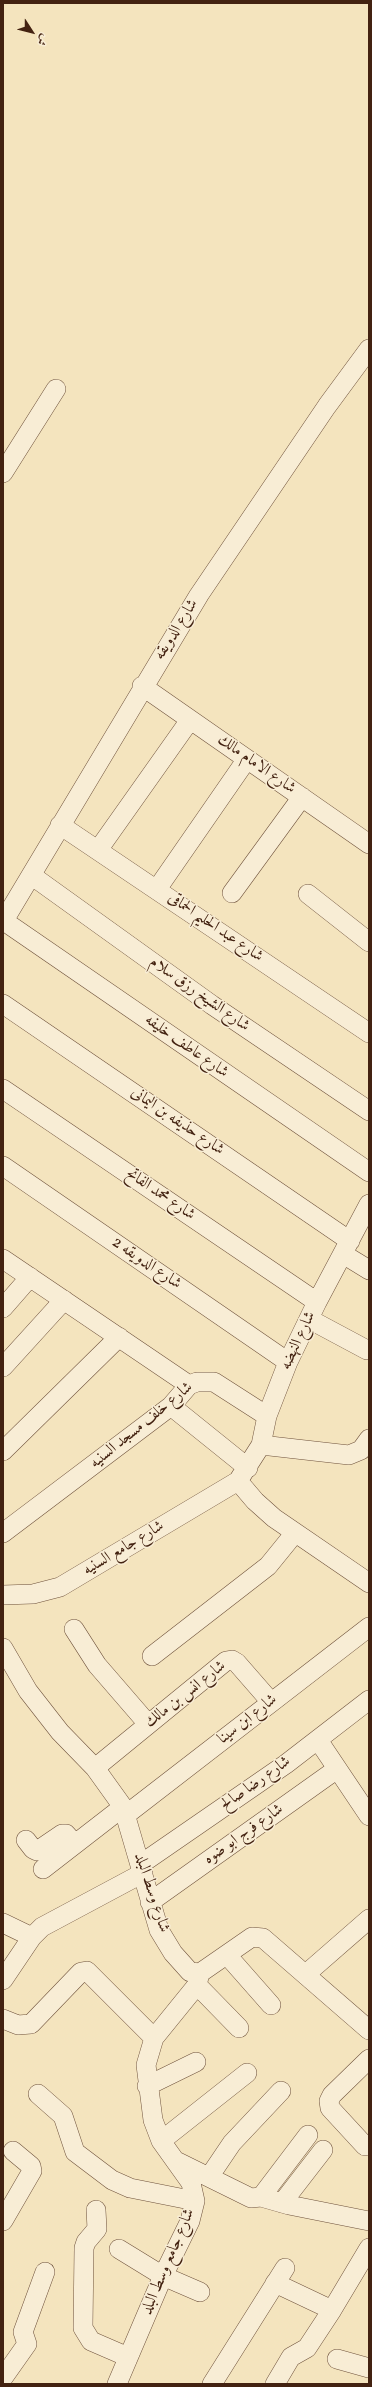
<!DOCTYPE html>
<html>
<head>
<meta charset="utf-8">
<style>
	body { margin:0 }
	#map { position:relative; width:372px; height:2387px; overflow:hidden; background:#f4e4be; font-family:Vollkorn,Amiri,serif }
	canvas { display:block }
	.frame { position:absolute; inset:0; border:4px solid #432211; pointer-events:none }
	.north { position:absolute; left:12px; top:12px; width:40px; height:40px; -webkit-text-stroke:3px #f8edd5; paint-order:stroke; rotate:126deg; font-size:11px; font-weight:700; line-height:16px; text-align:center; color:#432211 }
	.north::after { content:''; display:block; margin:auto; width:14px; height:18px; background:#432211; clip-path:polygon(50% 0,100% 100%,50% 72%,0 100%) }
</style>
</head>
<body>
<div id="map">
<canvas width="372" height="2387"></canvas>
<div class="frame"></div>
<div class="north">ش</div>
</div>
<script>
const c = document.querySelector('canvas').getContext('2d');
c.lineJoin = 'round';
function shape(rows) {
  const path = new Path2D();
  for (const r of rows) {
    path.moveTo(r[0], r[1]);
    for (let i = 2; i < r.length; i += 2) path.lineTo(r[i], r[i + 1]);
  }
  return path;
}
function stroke(path, color, width, dash) {
  c.strokeStyle = color;
  c.lineWidth = width;
  c.lineCap = dash ? 'butt' : 'round';
  c.setLineDash(dash || []);
  c.stroke(path);
}
function drawText(font, color, halo, rows, align = 'center') {
  c.font = font + ' Vollkorn,Amiri,serif';
  c.lineWidth = 3;
  c.setLineDash([]);
  c.textBaseline = 'middle';
  c.strokeStyle = halo;
  c.fillStyle = color;
  for (const [text, x, y, turn = 0] of rows) {
    c.save();
    c.translate(x, y);
    c.rotate((+turn || 0) * Math.PI / 180);
    c.textAlign = isNaN(turn) ? turn : align;
    if (halo) c.strokeText(text, 0, 0);
    c.fillText(text, 0, 0);
    c.restore();
  }
}
const street = shape([
	[3,473,56,389],
	[142,686,369,844],
	[60,825,369,1033],
	[98,850,190,720],
	[31,875,212,1005,369,1111],
	[157,889,247,759],
	[232,893,302,797],
	[308,894,369,942],
	[4,921,369,1172],
	[3,922,199,595,327,406,369,349],
	[3,1004,350,1241],
	[3,1089,317,1302],
	[3,1166,288,1362],
	[343,1254,369,1270],
	[3,1259,189,1385],
	[3,1308,30,1277],
	[309,1319,367,1350],
	[3,1367,64,1300],
	[171,1406,248,1468],
	[261,1445,349,1455,361,1450,369,1439],
	[3,1451,119,1337],
	[238,1481,255,1501,274,1518,369,1583],
	[3,1533,171,1406,189,1385,197,1382,214,1382,267,1416],
	[3,1595,33,1594,60,1587,238,1481,261,1445,267,1416,288,1362,317,1302,369,1204],
	[74,1629,97,1665,148,1724],
	[3,1648,28,1691,60,1732,95,1768,123,1807,159,1930,173,1953,190,1972,200,1973,252,1937,263,1938,369,2030],
	[152,1656,268,1566,294,1534],
	[318,1740,369,1816],
	[95,1768,226,1661,232,1660,237,1663,271,1702],
	[127,1814,369,1627],
	[26,1840,33,1849,37,1851,62,1834,66,1834,75,1844],
	[141,1864,286,1764,369,1700],
	[43,1869,123,1807],
	[150,1902,337,1769],
	[3,1923,32,1937],
	[227,1955,271,2005],
	[306,1974,369,1919],
	[3,1980,32,1937,42,1927,143,1873],
	[197,1985,239,2028],
	[3,2019,18,2025,31,2024,81,1972,87,1971,154,2038],
	[147,2086,196,2062],
	[38,2094,63,2116,75,2152,112,2180,130,2188,195,2201],
	[161,2141,247,2073],
	[365,2146,330,2108,329,2101,332,2095,369,2059],
	[176,2161,251,2198,261,2197,289,2205,369,2221],
	[209,2177,232,2143,281,2091],
	[261,2197,308,2135],
	[282,2203,323,2150],
	[96,2210,97,2229,86,2242,84,2248,83,2328,91,2341,128,2357],
	[3,2221,32,2171,31,2166,13,2151],
	[119,2249,163,2276,200,2292],
	[275,2283,332,2310],
	[337,2359,369,2368],
	[3,2378,27,2344,23,2332,45,2272],
	[117,2384,163,2276,190,2221,195,2201,191,2183,161,2141,153,2120,146,2065,154,2038,197,1985,200,1973],
	[212,2384,285,2268],
	[275,2384,291,2357,307,2348,332,2310,369,2248]
]);
const streetNames = [
	["شارع الدويقه",177,630,-58],
	["شارع الامام مالك",256,765,35],
	["شارع عبد الحليم الحماقى",215,928,34],
	["شارع الشيخ رزق سلام",199,995,35],
	["شارع عاطف خليفه",186,1047,35],
	["شارع حذيفه بن اليمانى",177,1122,34],
	["شارع محمد الفاتح",160,1195,34],
	["شارع الدويقه 2",146,1264,34],
	["شارع النهضه",299,1341,-65],
	["شارع خلف مسجد السنيه",142,1426,-39],
	["شارع جامع السنيه",124,1549,-31],
	["شارع انس بن مالك",186,1695,-38],
	["شارع ابن سينا",248,1720,-38],
	["شارع رضا صالح",256,1784,-35],
	["شارع فرج ابو ضوه",244,1835,-35],
	["شارع وسط البلد",151,1893,72],
	["شارع جامع وسط البلد",169,2262,-67]
];
stroke(street, '#6f523c', 20);
stroke(street, '#f8edd5', 19);
drawText('16px', '#432211', '#f8edd5', streetNames);
</script>
</body>
</html>
